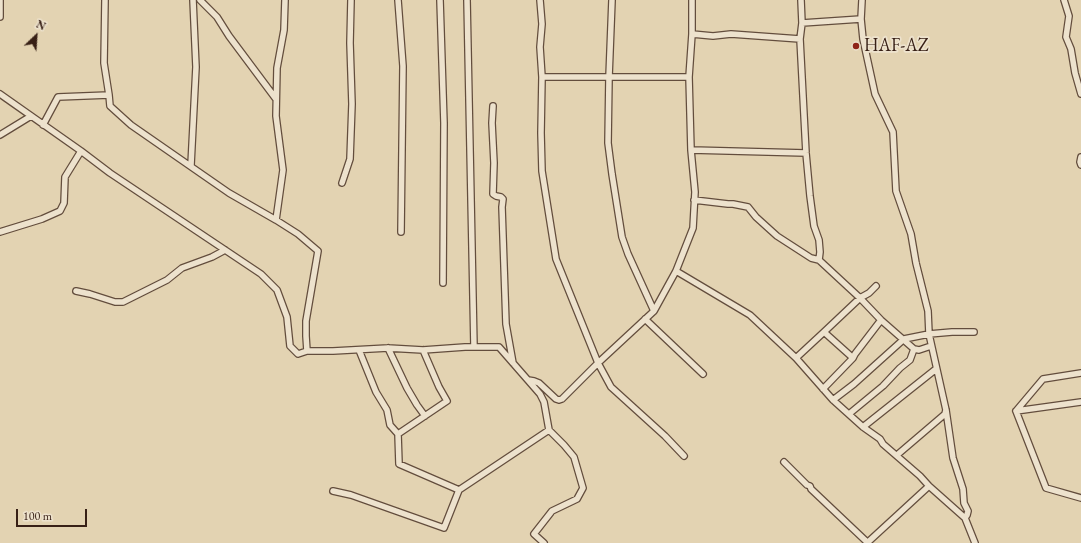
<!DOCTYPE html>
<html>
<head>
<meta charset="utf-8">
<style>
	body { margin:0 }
	#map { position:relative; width:1081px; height:543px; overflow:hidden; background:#e3d3b2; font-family:"EB Garamond",serif }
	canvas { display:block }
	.north { position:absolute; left:16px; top:16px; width:40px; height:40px; -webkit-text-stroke:3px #ede2cd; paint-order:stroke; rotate:25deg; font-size:11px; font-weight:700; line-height:16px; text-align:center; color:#382016 }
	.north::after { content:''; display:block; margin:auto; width:14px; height:18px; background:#382016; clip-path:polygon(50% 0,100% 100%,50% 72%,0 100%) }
	.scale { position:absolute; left:16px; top:509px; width:71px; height:18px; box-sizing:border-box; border:2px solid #382016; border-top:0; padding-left:5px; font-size:12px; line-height:14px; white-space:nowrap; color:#382016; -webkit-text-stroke:3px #ede2cd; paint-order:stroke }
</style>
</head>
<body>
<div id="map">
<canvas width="1081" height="543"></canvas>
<div class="north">N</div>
<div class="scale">100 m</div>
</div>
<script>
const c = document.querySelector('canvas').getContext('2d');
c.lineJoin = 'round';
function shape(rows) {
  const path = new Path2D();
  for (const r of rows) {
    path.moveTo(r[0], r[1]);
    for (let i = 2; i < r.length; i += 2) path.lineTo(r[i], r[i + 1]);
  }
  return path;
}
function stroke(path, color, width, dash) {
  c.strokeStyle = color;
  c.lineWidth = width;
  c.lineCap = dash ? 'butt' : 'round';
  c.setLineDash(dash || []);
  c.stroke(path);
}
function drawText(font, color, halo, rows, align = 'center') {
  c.font = font + ' "EB Garamond",serif';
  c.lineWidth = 3.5;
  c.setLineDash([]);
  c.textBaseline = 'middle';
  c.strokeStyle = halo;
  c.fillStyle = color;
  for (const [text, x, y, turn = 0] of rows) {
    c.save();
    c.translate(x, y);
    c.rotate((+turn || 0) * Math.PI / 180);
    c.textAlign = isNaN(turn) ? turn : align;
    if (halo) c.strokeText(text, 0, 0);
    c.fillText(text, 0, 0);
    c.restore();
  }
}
const minor = shape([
	[105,0,104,63,109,95,110,106,131,125,229,193,276,220,298,234,318,251,306,321,306,336,307,351],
	[200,0,217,17,229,36,276,99],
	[398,0,403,66,401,232],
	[440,0,444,123,443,283],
	[467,0,474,347],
	[540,0,542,24,540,47,542,77,541,133,542,171,556,259,598,363,611,387,665,436,684,456],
	[801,0,802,23,800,39,806,153,810,196,814,226,819,240,820,252,819,260],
	[862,0,861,19,863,39,875,94,893,132,896,191,911,234,916,263,928,311,929,334,946,410,953,458,963,489,964,503,968,511,967,515,965,518,975,543],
	[1064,0,1069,16,1066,37,1071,49,1075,73,1081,94],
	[0,17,0,0],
	[802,23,861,19],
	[692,34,713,36,731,34,800,39],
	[542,77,689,77],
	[0,94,81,151,110,173,261,274,277,290,287,317,290,346,298,354,307,351,333,351,388,348,423,350,465,347,499,347,540,394,544,402,549,430,564,445,574,457,583,488,577,499,552,511,534,534,544,543],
	[493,106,492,123,494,163,493,194,496,196,501,197,503,199,502,207,506,324,513,363],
	[43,125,58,97,109,95],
	[0,135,31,116],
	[691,150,806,153],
	[1081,157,1080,162,1081,165],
	[191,165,196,67,193,0],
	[342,183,350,159,352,104,350,43,351,0],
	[694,200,728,204,733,204,748,207,756,217,777,236,811,258,819,260,860,298,881,320,914,349],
	[276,220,283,170,276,116,277,68,284,30,285,0],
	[0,232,42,219,60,211,64,203,65,177,81,151],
	[676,271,750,315,796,358,833,400,863,427,880,439,883,444,920,476,929,486,965,518],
	[76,291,90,294,115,302,123,302,167,280,182,268,212,257,225,250],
	[654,311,676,271,693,228,695,192,691,150,689,77,692,34,692,0],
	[645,319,703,374],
	[824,332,853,358],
	[388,348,407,388,417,405,425,416],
	[359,350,376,392,387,410,390,425,398,434,447,401,439,387,423,350],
	[796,358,824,332,860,298,869,293,876,286],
	[528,380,534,381,539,383,556,399,559,400,562,399,598,363,654,311,628,254,622,237,612,174,608,143,609,77,612,0],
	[823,389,853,358,855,354,881,320],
	[833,400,854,384,904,339,929,334,952,332,974,332],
	[1081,402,1016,411,1046,488,1081,498],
	[1016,411,1043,379,1081,373],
	[849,414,883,386,900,368,910,360,914,349,919,350,931,346],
	[863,427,936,369],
	[398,434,399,464,459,490],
	[897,455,945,414,946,410],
	[784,462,807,485,810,486,811,489,868,543],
	[333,491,351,495,444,528,459,490,549,430],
	[867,543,929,486]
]);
const markers = [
	[856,46,4,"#8f2418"]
];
const poiNames = [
	["HAF-AZ",864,46]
];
stroke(minor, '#634d3d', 8);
stroke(minor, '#ede2cd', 5.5);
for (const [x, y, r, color] of markers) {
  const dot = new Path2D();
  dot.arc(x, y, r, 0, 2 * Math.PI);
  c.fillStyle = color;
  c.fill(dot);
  stroke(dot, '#ede2cd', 1.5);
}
drawText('18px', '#382016', '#ede2cd', poiNames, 'left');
</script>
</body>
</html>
